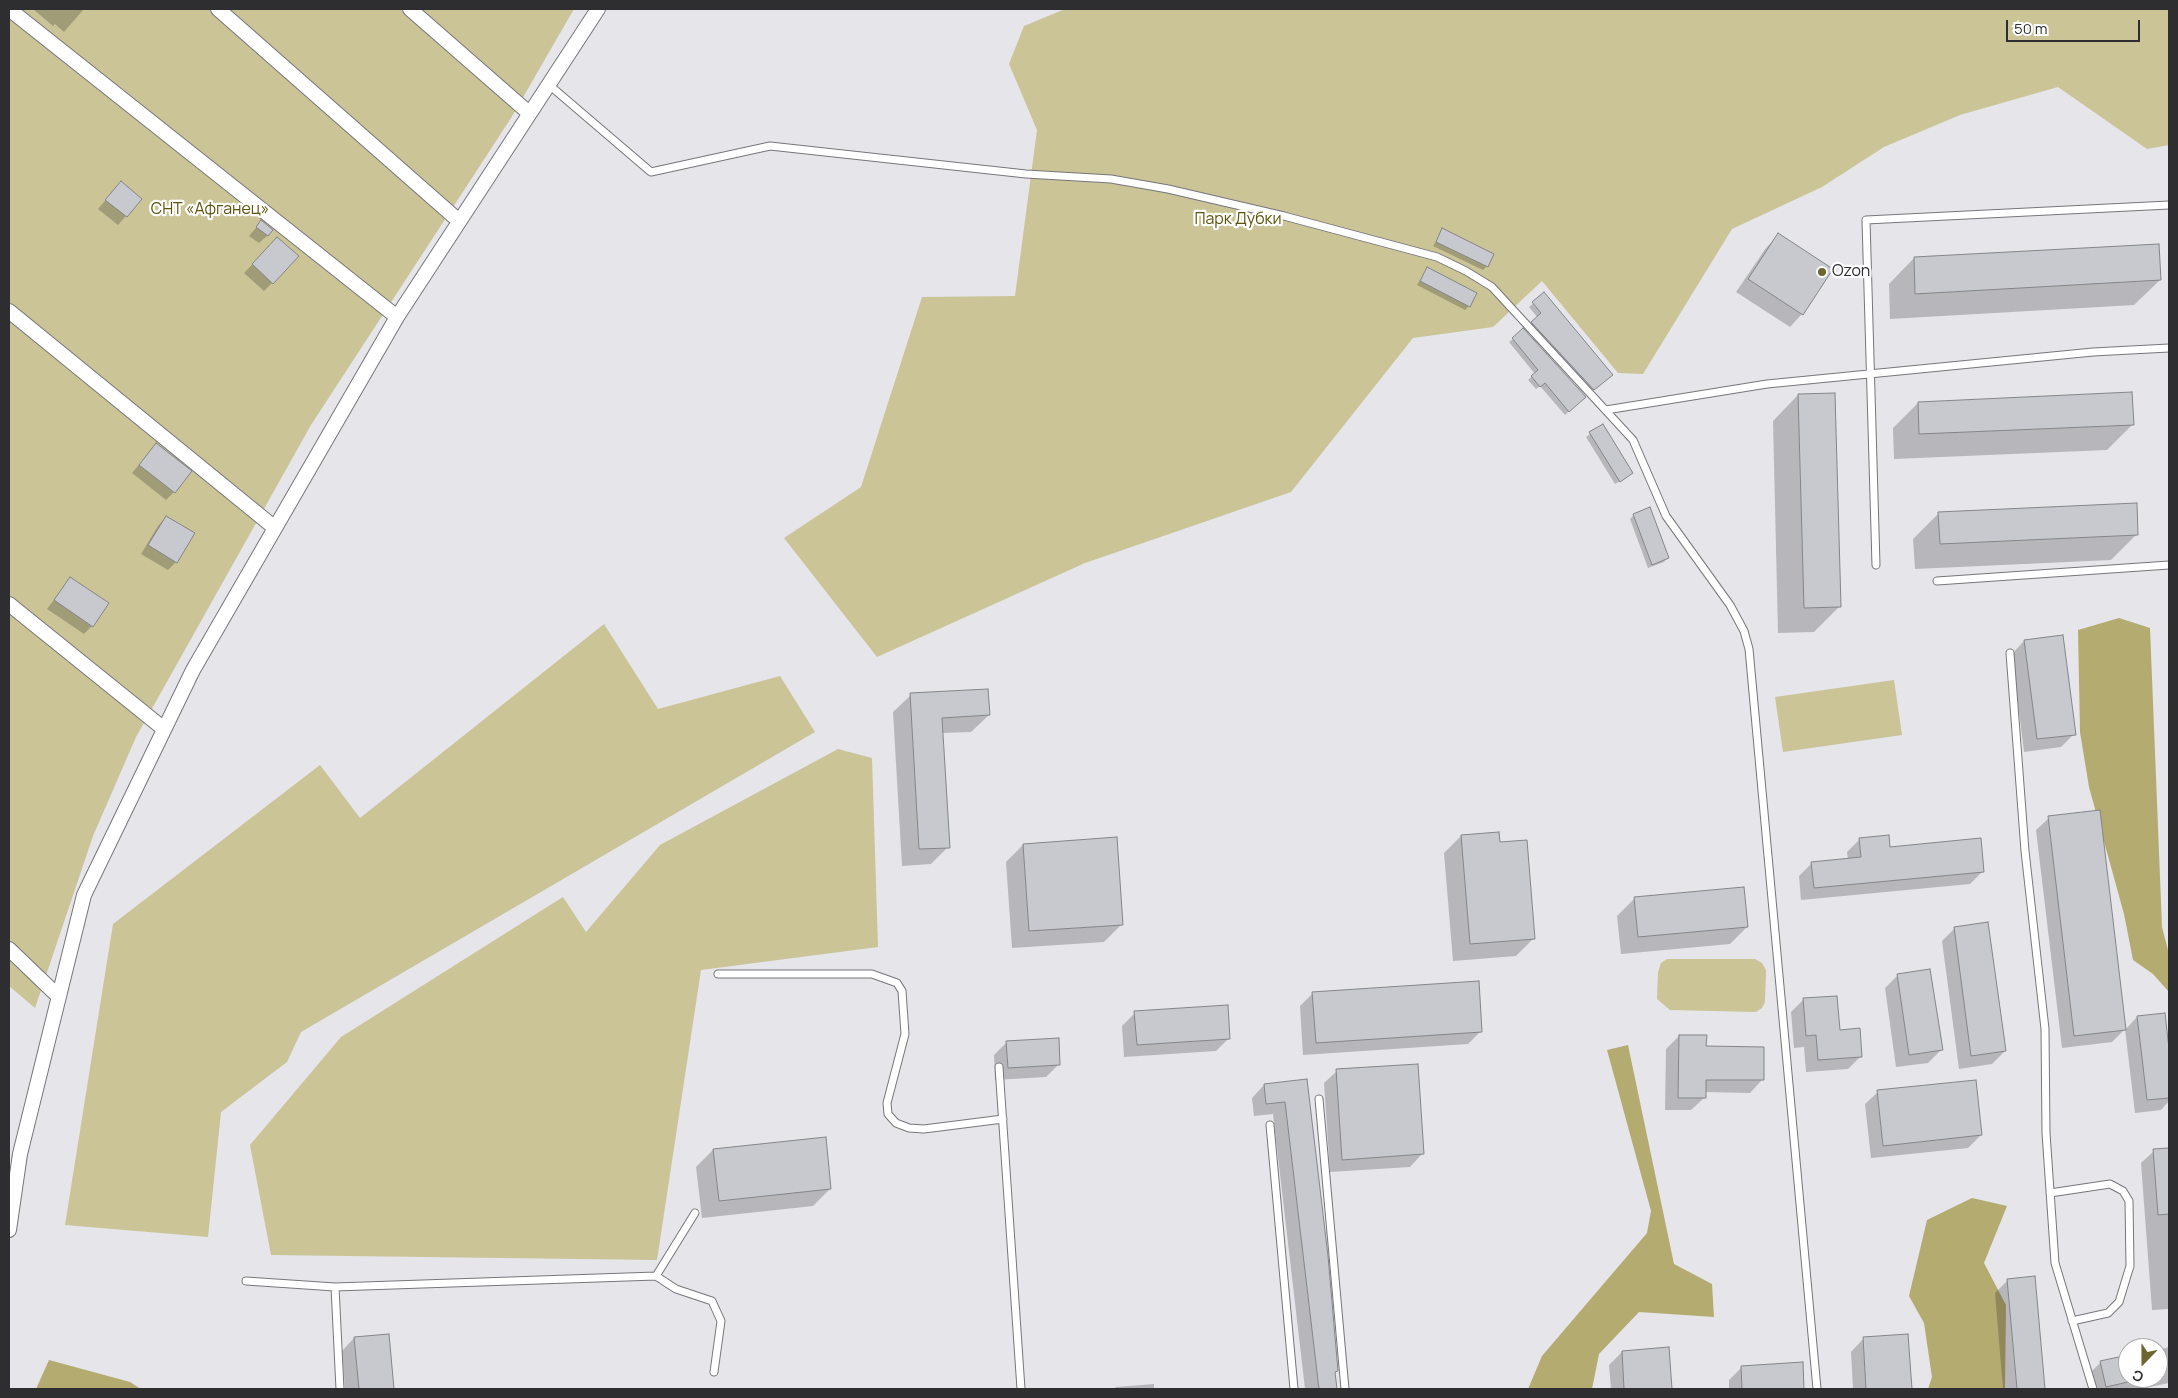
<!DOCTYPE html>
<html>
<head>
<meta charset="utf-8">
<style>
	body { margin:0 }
	#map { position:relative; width:2178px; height:1398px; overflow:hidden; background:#e5e5ea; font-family:Manrope,sans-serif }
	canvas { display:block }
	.frame { position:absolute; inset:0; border:10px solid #2e2e30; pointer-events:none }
	.north { position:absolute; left:2118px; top:1338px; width:50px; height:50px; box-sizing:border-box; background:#fff; border:1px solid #ababac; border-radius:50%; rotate:202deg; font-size:14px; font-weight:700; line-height:20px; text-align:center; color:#2e2e30 }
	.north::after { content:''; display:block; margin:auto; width:18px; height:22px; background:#6d6532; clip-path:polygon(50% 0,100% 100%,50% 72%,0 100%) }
	.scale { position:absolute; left:2006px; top:20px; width:134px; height:22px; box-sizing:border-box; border:2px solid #2e2e30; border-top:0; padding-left:6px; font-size:15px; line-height:18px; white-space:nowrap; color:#2e2e30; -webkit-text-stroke:4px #fff; paint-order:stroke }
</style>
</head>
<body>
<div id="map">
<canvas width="2178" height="1398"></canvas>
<div class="frame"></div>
<div class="north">С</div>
<div class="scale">50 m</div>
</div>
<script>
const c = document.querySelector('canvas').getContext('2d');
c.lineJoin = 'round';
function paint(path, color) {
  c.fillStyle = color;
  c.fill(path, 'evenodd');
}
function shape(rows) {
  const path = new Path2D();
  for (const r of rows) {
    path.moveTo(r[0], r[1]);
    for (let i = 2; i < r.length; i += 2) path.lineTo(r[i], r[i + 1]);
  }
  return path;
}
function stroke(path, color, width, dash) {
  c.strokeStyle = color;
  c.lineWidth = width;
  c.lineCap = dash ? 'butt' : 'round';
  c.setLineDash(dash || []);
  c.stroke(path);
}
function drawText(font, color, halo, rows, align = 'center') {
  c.font = font + ' Manrope,sans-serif';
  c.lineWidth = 4.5;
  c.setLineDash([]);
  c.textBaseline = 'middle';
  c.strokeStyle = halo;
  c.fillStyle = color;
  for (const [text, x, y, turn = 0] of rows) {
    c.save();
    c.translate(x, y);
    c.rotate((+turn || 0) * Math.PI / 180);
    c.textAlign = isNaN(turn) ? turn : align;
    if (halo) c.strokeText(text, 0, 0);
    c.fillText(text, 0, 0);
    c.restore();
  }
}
const green = shape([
	[9,9,574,9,511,118,311,425,136,737,93,836,35,1008,9,986],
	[1065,9,2169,9,2169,145,2147,149,2058,87,1960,115,1884,147,1822,187,1732,229,1643,374,1618,373,1542,281,1493,327,1413,338,1291,492,1085,563,877,657,784,538,861,487,922,297,1015,296,1037,130,1009,64,1024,26],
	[604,624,658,709,780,676,815,732,301,1032,287,1062,221,1112,208,1237,65,1225,113,924,320,765,360,818],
	[1894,680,1902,735,1783,752,1775,697],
	[838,749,872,758,878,947,701,970,657,1260,271,1255,250,1145,341,1037,563,897,586,932,660,845],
	[1667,959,1755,959,1762,963,1766,970,1765,1002,1762,1008,1756,1012,1670,1010,1657,999,1658,972,1661,963]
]);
const forest = shape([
	[2119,618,2150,628,2162,927,2169,954,2169,992,2153,974,2133,960,2124,914,2089,787,2080,732,2078,630],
	[1628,1045,1674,1264,1712,1284,1714,1317,1639,1312,1599,1354,1592,1389,1528,1389,1542,1356,1647,1233,1651,1211,1607,1050],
	[1972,1198,2007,1206,1984,1263,2006,1305,2005,1389,1928,1389,1932,1377,1924,1323,1909,1296,1927,1220],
	[49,1360,130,1382,141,1389,36,1389]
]);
const shadow = shape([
	[33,9,84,9,64,32,55,24,53,26],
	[121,182,141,199,118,225,98,209],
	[261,222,268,235,259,243,249,236],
	[1443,230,1487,266,1483,270,1433,246],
	[1778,235,1802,314,1790,327,1736,292,1766,248],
	[269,247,272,283,264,291,244,273],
	[1914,258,2160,280,2134,305,1890,319,1889,284],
	[1427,269,1469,306,1465,310,1417,285],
	[1544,294,1608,378,1590,393,1528,326,1538,318,1529,307],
	[1513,339,1584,397,1565,415,1540,386,1536,389,1528,380,1535,374,1509,342],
	[1798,395,1839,607,1814,632,1778,633,1773,421],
	[1918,403,2133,424,2107,450,1894,459,1893,428],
	[1602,425,1628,477,1615,484,1586,437],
	[156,444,174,492,166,500,132,473],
	[1939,513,2137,534,2111,560,1915,569,1913,539],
	[1634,515,1667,558,1664,562,1648,568,1630,519],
	[166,517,176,562,168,570,141,554,158,526],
	[70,579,92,626,84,634,47,609],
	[2024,641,2074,734,2061,747,2024,752,2012,654],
	[911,695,989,715,971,732,942,733,948,847,931,864,902,866,893,712],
	[2049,818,2125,1030,2137,1017,2164,1014,2169,1060,2169,1101,2161,1110,2135,1113,2125,1029,2112,1042,2062,1048,2036,830],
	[1498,833,1498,843,1534,938,1516,956,1453,961,1444,853,1461,836],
	[1860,839,1889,848,1983,871,1970,884,1801,900,1799,876,1812,863,1848,860,1847,852],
	[1023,845,1121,925,1104,942,1012,948,1006,862],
	[1743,889,1747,927,1730,944,1621,954,1617,916,1634,899],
	[1955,928,2005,1051,1992,1064,1959,1069,1942,941],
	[1898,975,1941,1050,1928,1063,1896,1067,1885,988],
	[1313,993,1481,1031,1468,1044,1303,1055,1300,1006],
	[1804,999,1839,1031,1861,1056,1848,1069,1806,1072,1804,1047,1794,1048,1791,1012],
	[1135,1013,1229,1038,1216,1051,1124,1057,1122,1026],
	[1679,1036,1705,1047,1762,1080,1750,1093,1704,1092,1704,1098,1691,1110,1665,1110,1666,1049],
	[1007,1042,1059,1064,1046,1077,995,1080,994,1055],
	[1337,1071,1422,1154,1410,1167,1330,1172,1324,1083],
	[1306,1080,1337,1371,1334,1374,1335,1389,1305,1389,1273,1114,1254,1116,1252,1098,1264,1085],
	[1878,1092,1981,1135,1968,1148,1871,1158,1865,1104],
	[2169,1149,2169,1309,2152,1310,2141,1163,2154,1151],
	[713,1150,830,1189,813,1206,702,1218,696,1167],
	[2034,1278,2044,1389,2003,1389,1995,1293,2008,1280],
	[388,1336,393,1389,345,1389,342,1351,354,1338],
	[1907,1336,1910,1389,1853,1389,1851,1352,1863,1339],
	[2169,1347,2169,1383,2140,1389,2091,1389,2088,1375,2101,1362,2128,1356,2128,1378,2158,1378,2158,1350],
	[1668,1349,1671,1389,1611,1389,1609,1365,1622,1352],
	[1801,1364,1803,1389,1729,1389,1729,1380,1742,1367],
	[1154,1384,1154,1389,1114,1389,1116,1387]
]);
const building = shape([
	[121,181,142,199,127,217,105,200,121,181],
	[261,220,273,230,268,236,256,227,261,220],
	[1442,228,1494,254,1488,267,1436,242,1442,228],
	[1778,233,1833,269,1803,315,1748,279,1778,233],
	[277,237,299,256,273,284,252,264,277,237],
	[2159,244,2161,280,1915,294,1914,257,2159,244],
	[1427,267,1477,293,1470,307,1420,281,1427,267],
	[1544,292,1613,375,1594,390,1531,322,1541,313,1532,302,1544,292],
	[1523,328,1586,397,1569,412,1545,383,1540,387,1531,376,1538,370,1512,338,1523,328],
	[2132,392,2134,425,1919,434,1918,402,2132,392],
	[1835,393,1841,607,1804,608,1798,394,1835,393],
	[1603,424,1633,473,1620,482,1589,432,1603,424],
	[156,443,192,471,175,493,139,465,156,443],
	[2137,503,2138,535,1940,544,1938,512,2137,503],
	[1650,507,1669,558,1652,565,1633,514,1650,507],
	[166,516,195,533,177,563,148,545,166,516],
	[70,577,109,603,93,627,54,600,70,577],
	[2063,635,2076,735,2037,739,2024,640,2063,635],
	[988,689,990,715,942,718,950,848,919,849,910,693,988,689],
	[2100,810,2126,1030,2074,1036,2048,816,2100,810],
	[1499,832,1500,842,1527,840,1535,939,1470,944,1461,835,1499,832],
	[1889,835,1890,847,1981,838,1984,872,1814,888,1811,862,1861,857,1859,838,1889,835],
	[1117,837,1123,925,1029,931,1023,844,1117,837],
	[1744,887,1748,927,1638,937,1634,897,1744,887],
	[1988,922,2006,1051,1971,1056,1954,927,1988,922],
	[1930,969,1943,1050,1909,1055,1897,974,1930,969],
	[1479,981,1482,1032,1316,1043,1312,992,1479,981],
	[1837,996,1840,1030,1860,1028,1862,1057,1818,1060,1816,1035,1806,1036,1803,998,1837,996],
	[1228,1005,1230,1039,1137,1045,1134,1011,1228,1005],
	[2165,1013,2169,1049,2169,1098,2147,1100,2137,1016,2165,1013],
	[1679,1035,1707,1035,1706,1046,1764,1047,1764,1080,1706,1080,1706,1098,1678,1098,1679,1035],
	[1059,1038,1060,1065,1008,1068,1006,1041,1059,1038],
	[1418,1064,1424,1154,1342,1160,1336,1069,1418,1064],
	[1307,1079,1328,1256,1338,1371,1335,1372,1337,1389,1319,1389,1285,1102,1266,1104,1264,1084,1307,1079],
	[1976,1080,1982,1135,1883,1146,1877,1090,1976,1080],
	[826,1137,831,1189,719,1201,713,1149,826,1137],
	[2169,1148,2169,1214,2158,1215,2153,1149,2169,1148],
	[2035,1276,2045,1389,2017,1389,2007,1279,2035,1276],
	[389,1334,394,1389,359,1389,354,1337,389,1334],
	[1908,1334,1912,1389,1866,1389,1863,1337,1908,1334],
	[1669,1347,1672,1389,1624,1389,1622,1351,1669,1347],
	[2128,1355,2128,1382,2106,1387,2100,1361,2128,1355],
	[1803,1362,1804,1389,1742,1389,1741,1366,1803,1362]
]);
const lane = shape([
	[548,84,651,172,770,146,1026,174,1111,179,1168,189,1284,216,1437,257,1466,271,1492,287,1633,440,1666,516,1730,605,1744,631,1749,649,1817,1389],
	[1606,410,1767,384,2093,352,2169,348],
	[1876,565,1866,220,2169,205],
	[1937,581,2169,565],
	[2010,653,2025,851,2045,1029,2046,1133,2055,1263,2093,1389],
	[718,974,872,974,897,983,902,991,905,1034,887,1103,888,1114,896,1123,909,1128,924,1129,1003,1119],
	[999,1067,1021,1389],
	[1319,1099,1345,1389],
	[1270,1125,1294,1389],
	[2050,1193,2110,1184,2123,1191,2129,1201,2130,1266,2119,1302,2108,1313,2072,1321],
	[656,1276,676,1289,712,1301,721,1321,714,1372],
	[246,1281,335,1287],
	[340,1389,335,1287,656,1276,695,1213]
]);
const street = shape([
	[9,9,397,317],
	[218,9,459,221],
	[410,9,529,113],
	[9,311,275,528],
	[9,604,164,729],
	[9,949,59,997],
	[9,1230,20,1154,84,895,193,670,397,317,598,9]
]);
const markers = [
	[1822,272,5,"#6d6532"]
];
const parkNames = [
	["СНТ «Афганец»",210,210],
	["Парк Дубки",1238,220]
];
const poiNames = [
	["Ozon",1832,272]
];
paint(green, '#cac497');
paint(forest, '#b4ab70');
paint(shadow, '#0003');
paint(building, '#c8c9ce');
stroke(building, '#848589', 1);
stroke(lane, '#76767b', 9);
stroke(street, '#76767b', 16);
stroke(lane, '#fff', 7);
stroke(street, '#fff', 14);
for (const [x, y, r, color] of markers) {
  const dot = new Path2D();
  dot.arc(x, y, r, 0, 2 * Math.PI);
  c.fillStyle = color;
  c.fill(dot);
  stroke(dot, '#fff', 2);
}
drawText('16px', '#5e530c', '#fff', parkNames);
drawText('16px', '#2e2e30', '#fff', poiNames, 'left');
</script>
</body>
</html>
